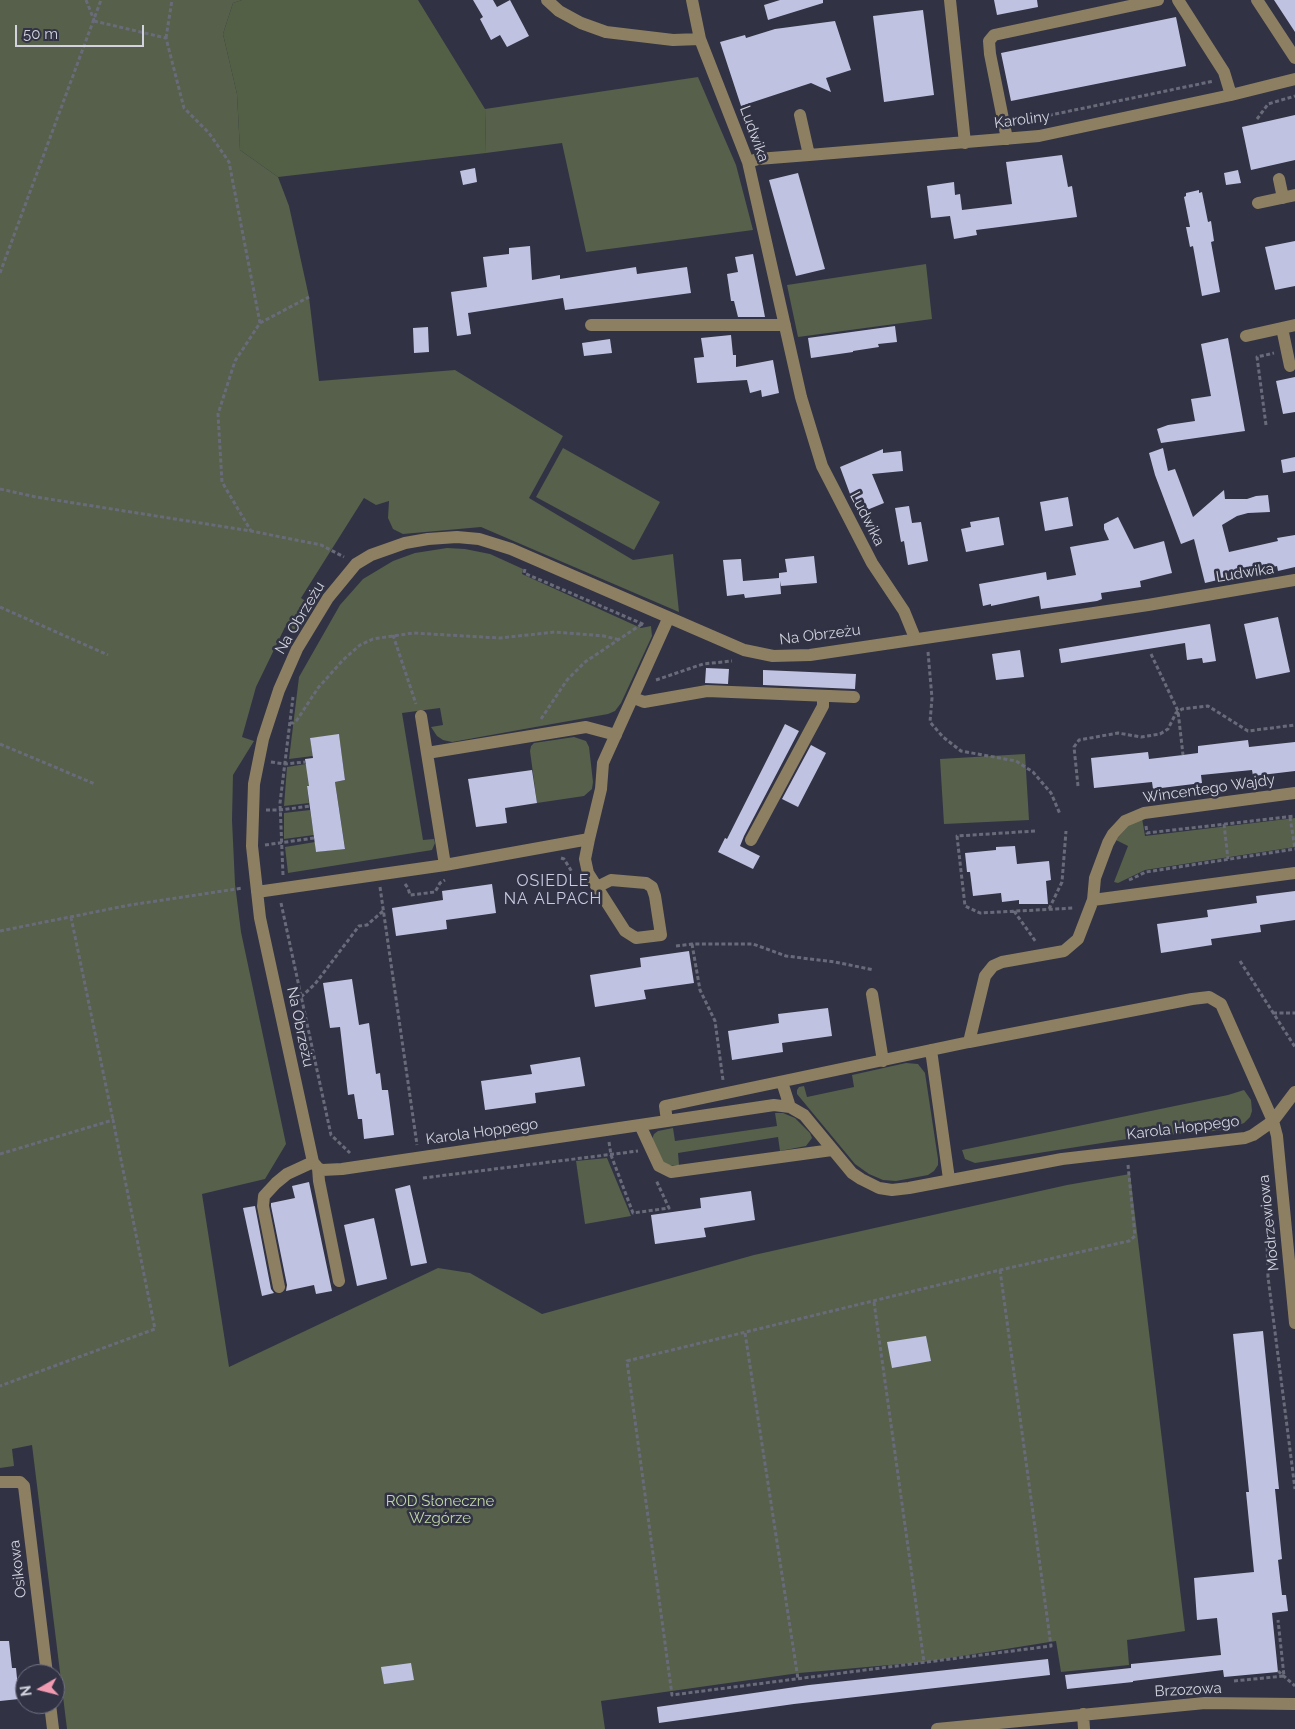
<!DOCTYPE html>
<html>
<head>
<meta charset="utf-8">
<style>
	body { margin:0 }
	#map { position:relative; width:1295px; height:1729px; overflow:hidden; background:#313244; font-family:Raleway,sans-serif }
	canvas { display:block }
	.north { position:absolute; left:15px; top:1664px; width:50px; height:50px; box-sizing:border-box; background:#313244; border:1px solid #717282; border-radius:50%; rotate:262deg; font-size:14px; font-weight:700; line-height:20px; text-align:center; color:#d2d3de }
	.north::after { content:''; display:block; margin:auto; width:18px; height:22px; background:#f19ab2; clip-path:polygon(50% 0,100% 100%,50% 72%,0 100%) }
	.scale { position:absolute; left:15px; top:25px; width:129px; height:22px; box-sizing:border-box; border:2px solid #d2d3de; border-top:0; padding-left:6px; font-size:15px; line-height:18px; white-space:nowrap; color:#d2d3de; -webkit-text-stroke:4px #313244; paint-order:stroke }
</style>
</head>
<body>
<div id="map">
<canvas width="1295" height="1729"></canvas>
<div class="north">N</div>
<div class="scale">50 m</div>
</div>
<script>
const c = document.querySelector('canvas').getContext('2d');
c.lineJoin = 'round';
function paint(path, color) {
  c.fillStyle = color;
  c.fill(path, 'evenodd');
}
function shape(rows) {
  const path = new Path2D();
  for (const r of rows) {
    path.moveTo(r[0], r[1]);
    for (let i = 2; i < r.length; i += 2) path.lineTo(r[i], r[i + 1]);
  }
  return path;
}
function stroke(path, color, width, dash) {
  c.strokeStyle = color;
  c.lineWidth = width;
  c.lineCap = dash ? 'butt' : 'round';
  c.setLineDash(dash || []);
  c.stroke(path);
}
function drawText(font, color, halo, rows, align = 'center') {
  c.font = font + ' Raleway,sans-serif';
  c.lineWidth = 5;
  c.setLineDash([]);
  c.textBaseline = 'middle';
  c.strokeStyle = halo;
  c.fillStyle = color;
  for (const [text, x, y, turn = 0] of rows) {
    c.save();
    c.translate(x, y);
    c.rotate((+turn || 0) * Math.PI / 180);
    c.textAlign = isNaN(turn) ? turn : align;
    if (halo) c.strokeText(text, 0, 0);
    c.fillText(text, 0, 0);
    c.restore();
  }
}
const green = shape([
	[0,0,242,0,233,3,223,34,237,94,240,150,278,177,289,206,309,297,319,381,455,370,563,436,529,498,633,560,673,554,679,612,481,527,403,534,393,529,388,518,389,501,376,505,364,498,301,598,313,606,298,633,285,627,256,687,242,737,254,741,233,775,232,820,235,884,241,932,286,1144,265,1179,202,1194,229,1367,438,1268,470,1273,542,1314,754,1255,1067,1185,1130,1174,1185,1631,1127,1640,1129,1665,1061,1672,1056,1641,924,1662,799,1673,601,1701,605,1729,67,1729,32,1445,12,1449,14,1466,0,1468],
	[698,77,736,165,753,230,586,252,562,143,486,153,485,109],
	[926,264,932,319,798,337,787,285],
	[563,448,660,502,634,550,536,497],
	[447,548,465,549,490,554,523,569,522,574,641,628,651,626,652,636,621,703,615,711,608,714,452,742,443,740,437,736,431,727,443,725,440,708,402,713,423,840,434,839,435,843,432,850,288,873,285,847,315,842,316,852,345,848,335,782,345,780,339,735,310,738,313,756,289,759,299,677,340,605,363,579,393,561,415,553],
	[574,737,586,741,589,747,593,782,592,789,584,796,537,803,530,751,531,746,534,743],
	[1025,754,1029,820,944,824,940,759],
	[306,764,316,785,307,786,309,803,284,806,287,767],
	[310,810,314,835,284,839,284,813],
	[1142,818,1145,836,1295,818,1295,847,1145,870,1118,883,1114,882,1128,846,1116,840,1128,826],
	[906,1063,918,1064,925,1073,938,1159,938,1165,934,1171,928,1175,896,1181,883,1180,869,1174,855,1164,797,1094,797,1090,799,1087,804,1086,807,1097,854,1087,852,1075],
	[1244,1090,1251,1100,1252,1111,1250,1117,1244,1123,1226,1130,1140,1137,975,1163,965,1159,962,1150,1228,1095],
	[775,1113,783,1113,795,1118,810,1133,812,1138,806,1146,780,1151,778,1137,678,1153,679,1165,668,1165,661,1161,652,1139,654,1134,658,1131,673,1128,675,1141,777,1126],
	[607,1158,631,1216,585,1224,576,1161]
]);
const forest = shape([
	[242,0,418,0,485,109,486,153,278,177,240,150,237,94,223,34,233,3]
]);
const building = shape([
	[473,0,493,0,497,7,510,0,529,36,507,47,500,35,491,40,480,19,483,17],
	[780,0,823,0,823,3,768,20,764,5],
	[994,0,1037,0,1038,7,997,15],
	[1274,0,1295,0,1295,32],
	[923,10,934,95,884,102,873,16],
	[1176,17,1186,66,1011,101,1001,53],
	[835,21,851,70,826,78,831,92,811,83,741,106,720,42,745,35,746,38,775,29],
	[1295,115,1295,160,1251,170,1242,127],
	[1062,155,1068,187,1072,186,1077,217,976,230,977,235,954,239,950,216,931,218,927,186,954,182,955,195,960,194,962,210,1012,204,1006,162],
	[475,168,477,182,463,185,460,171],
	[1238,170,1241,183,1226,185,1224,173],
	[798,173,825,269,796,276,769,180],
	[1199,190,1199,193,1202,192,1208,222,1211,221,1214,241,1211,242,1220,292,1202,296,1193,246,1190,247,1186,227,1190,227,1184,197,1186,196,1186,193],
	[1295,241,1295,286,1275,290,1265,247],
	[530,246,532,280,560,275,560,279,636,267,637,274,687,267,691,293,565,310,563,298,468,313,471,334,457,336,451,292,487,287,483,257,509,254,509,248],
	[753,254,765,317,738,317,734,301,731,301,727,274,738,272,735,257],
	[895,326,897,342,878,344,879,347,853,351,853,352,811,358,808,338],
	[428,327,429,352,414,353,413,328],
	[731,335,733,355,736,355,736,367,773,360,779,393,762,397,761,390,750,393,747,380,697,383,694,358,704,357,701,338],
	[1228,338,1245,431,1161,443,1157,429,1168,425,1195,421,1191,399,1211,396,1201,344],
	[610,339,612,353,584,356,582,343],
	[1295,377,1295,412,1283,414,1276,381],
	[1163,448,1168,471,1175,469,1193,517,1224,490,1225,499,1247,499,1256,496,1268,495,1270,512,1248,513,1237,516,1222,525,1229,552,1278,541,1277,538,1295,535,1295,567,1278,571,1277,566,1205,583,1194,539,1181,544,1155,475,1149,453],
	[883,449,883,453,901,451,903,471,872,474,884,503,862,512,850,494,840,467],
	[1295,457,1295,471,1283,473,1281,460],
	[1068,497,1073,526,1045,531,1040,502],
	[909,506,912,523,921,522,928,561,908,565,904,541,901,542,895,508],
	[999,517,1004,545,966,552,961,529,971,527,970,522],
	[1118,517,1134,549,1164,541,1172,573,1140,581,1141,587,1101,593,1102,599,1097,601,1041,609,1039,596,991,606,991,604,983,606,979,584,1046,572,1047,580,1076,575,1070,547,1109,540,1104,529,1104,524],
	[814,556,817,583,781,586,780,581,781,594,745,598,744,594,727,596,723,560,741,559,743,581,779,578,779,573,787,572,785,559],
	[1278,617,1290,672,1256,679,1244,624],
	[1210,624,1216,661,1203,663,1202,658,1187,660,1185,643,1061,663,1059,649],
	[1020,650,1024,677,996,680,992,654],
	[706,668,729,669,728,684,705,683],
	[763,670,856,674,855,689,763,685],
	[785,724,799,731,744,836,740,846,760,856,753,869,718,852,725,838,727,839],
	[339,734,345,780,335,782,345,849,316,852,307,786,309,786,305,759,313,758,310,738],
	[1248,740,1249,747,1295,742,1295,771,1253,776,1252,770,1201,775,1202,783,1153,789,1152,782,1094,788,1091,758,1148,752,1149,759,1183,755,1198,753,1198,746],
	[811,745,826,753,798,807,782,799],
	[532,770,537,803,505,808,507,823,476,827,468,779],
	[1015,846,1017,864,1049,861,1051,880,1046,881,1048,904,1019,904,1019,900,1002,902,1001,893,973,896,970,872,967,872,965,853,996,850,996,847],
	[492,884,496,913,446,920,447,929,396,936,392,908,443,900,442,891],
	[1295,891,1295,920,1260,925,1261,932,1211,939,1212,945,1161,953,1157,924,1208,917,1207,910,1257,903,1256,896],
	[689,951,694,983,644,990,646,999,595,1007,590,975,641,967,640,958],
	[352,979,359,1025,369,1023,376,1074,380,1073,382,1090,388,1090,394,1135,364,1139,362,1119,358,1119,354,1094,348,1095,340,1027,330,1028,323,983],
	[828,1008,832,1036,782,1043,783,1052,732,1060,728,1031,779,1023,778,1014],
	[580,1057,585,1086,535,1093,536,1103,485,1110,481,1081,532,1074,530,1065],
	[309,1182,332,1291,316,1294,314,1285,286,1291,287,1285,271,1206,271,1203,295,1198,292,1186],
	[410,1185,427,1263,411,1266,395,1189],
	[751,1191,755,1220,704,1228,706,1237,655,1244,651,1215,701,1208,700,1198],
	[255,1206,271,1289,274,1293,262,1296,243,1208],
	[374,1218,387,1279,357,1286,344,1225],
	[1263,1331,1279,1489,1275,1489,1282,1559,1278,1560,1282,1595,1286,1595,1288,1611,1272,1613,1278,1672,1224,1677,1223,1670,1133,1681,1133,1679,1133,1682,1067,1689,1065,1675,1131,1668,1131,1664,1221,1655,1217,1618,1197,1620,1194,1578,1254,1572,1246,1492,1249,1492,1233,1334],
	[926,1336,931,1361,892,1368,887,1342],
	[0,1641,9,1641,12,1668,16,1668,19,1699,0,1701],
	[1048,1659,1050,1675,794,1704,659,1723,657,1707,809,1685],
	[411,1663,414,1680,384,1684,381,1667]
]);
const path = shape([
	[86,0,94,20],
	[94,21,166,38,184,108,209,133,229,162,260,323,235,361,218,414,222,482,251,531],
	[166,38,172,0],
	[1257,119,1268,104,1295,96],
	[1017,122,1214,81],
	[0,273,101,0],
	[260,323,309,297],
	[1266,425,1257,357,1274,353],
	[0,489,36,497,251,531,321,545,344,557],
	[525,569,524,573,645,625],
	[0,607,108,655],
	[393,635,416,704],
	[928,652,932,698,930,722,943,737,961,751,1016,761,1033,772,1051,793,1060,814],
	[1151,654,1178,711,1183,755],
	[656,680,703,664,732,661],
	[541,719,567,680,585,662,642,624],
	[290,723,293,723,297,720,318,688,343,660,360,645,373,639,413,633,500,638,555,632,604,636,620,640],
	[0,744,95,784],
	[271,762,285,764,305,762],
	[1078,786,1074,747,1079,740,1118,733,1141,737,1160,734,1168,729,1176,713,1182,709,1208,706,1248,731,1295,725],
	[266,810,280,810,310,806],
	[1290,817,1295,849],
	[1224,824,1228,859],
	[1146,826,1147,833,1295,816],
	[1035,831,957,836,965,906,980,913,1074,908],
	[265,845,314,838],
	[561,858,564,859,572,872],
	[283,875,280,803,293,697],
	[1129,880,1146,872,1295,849],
	[405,884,408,888,410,895,435,892,440,883,445,880],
	[380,887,417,1145],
	[281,903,331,1135,350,1153],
	[1049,909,1062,882,1066,831],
	[1014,911,1036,942],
	[71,917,113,1120],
	[0,931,130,905,243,888],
	[692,944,700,990,715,1021,723,1080],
	[676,946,692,944,753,944,786,956,835,962,874,970],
	[1240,961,1295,1047],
	[301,997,315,984,359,926,367,925,383,911],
	[1273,1013,1295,1013],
	[609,1142,611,1155,633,1213,669,1208,656,1180],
	[0,1154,113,1120,155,1329,0,1386],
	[1265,1176,1268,1277,1295,1489],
	[423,1178,638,1151],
	[1000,1270,1051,1646,672,1695,627,1361,1000,1270,1129,1241,1135,1236,1128,1165],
	[874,1302,924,1662],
	[745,1333,798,1679],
	[1278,1671,1295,1686],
	[1234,1681,1284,1676,1278,1620]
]);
const minor = shape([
	[547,0,559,11,581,23,606,32,673,40,700,39],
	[692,0,700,39,748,162,801,397,822,466,872,563,904,611,915,638],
	[950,0,965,143],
	[1178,0,1224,72,1231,95],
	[1257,0,1295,58],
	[800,115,809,155],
	[1007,139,990,54,989,41,994,35,1158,0],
	[748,162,758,159,809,155,1039,136,1231,95,1295,79],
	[1279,179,1283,198],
	[1258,203,1295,195],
	[591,325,785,325],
	[1282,328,1290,366],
	[1246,336,1295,325],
	[1295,580,1148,605,810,655,773,656,744,650,511,549,479,539,457,537,428,539,405,543,371,555,356,564,328,598,297,649,279,690,263,739,254,784,252,846,260,918,313,1162,318,1168,322,1170,342,1169,667,1121,665,1106,969,1042,985,976,993,966,1002,962,1064,951,1078,939,1093,900,1095,878,1108,843,1113,834,1125,821,1144,813,1295,793],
	[634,698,644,702,707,691,854,697],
	[421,716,445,865],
	[427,753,586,727,616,735],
	[589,839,585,859,588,873,625,931,636,938,661,935,655,896,652,887,646,883,611,880,597,887],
	[751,840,823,706,823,696],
	[257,892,445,865,589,839,601,789,603,763,668,619],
	[1093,900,1295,873],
	[872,994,883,1061],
	[969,1042,1192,999,1209,997,1221,1004,1273,1121,1277,1136,1295,1323],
	[931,1050,949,1179],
	[782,1082,790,1107,804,1115,852,1173,861,1179,879,1188,892,1190,909,1188,1062,1159,1245,1138,1253,1135,1273,1121,1295,1092],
	[667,1121,774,1105,790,1107],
	[640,1125,659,1166,671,1172,832,1150],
	[318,1168,319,1181,339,1281],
	[279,1287,263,1206,264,1196,276,1183,287,1174,313,1162],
	[0,1482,20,1482,24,1486,47,1674],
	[50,1704,53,1729],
	[1083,1714,1084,1729],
	[937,1729,1205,1703,1295,1704]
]);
const streetNames = [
	["Karoliny",1022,120,-7],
	["Ludwika",754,134,70],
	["Ludwika",867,519,63],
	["Ludwika",1245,573,-9],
	["Na Obrzeżu",300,618,-59],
	["Na Obrzeżu",820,635,-7],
	["Wincentego Wajdy",1209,789,-8],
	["Na Obrzeżu",300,1027,78],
	["Karola Hoppego",1183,1128,-7],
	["Karola Hoppego",482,1132,-8],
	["Modrzewiowa",1269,1223,-96],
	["Osikowa",18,1569,-97],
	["Brzozowa",1188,1690,-3]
];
const parkNames = [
	["ROD Słoneczne",440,1501],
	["Wzgórze",440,1518]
];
const neighbourhoodNames = [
	["OSIEDLE",553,881],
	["NA ALPACH",553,899]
];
paint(green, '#56604a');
paint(forest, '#546046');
paint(building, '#c0c2e1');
stroke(path, '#6a6b7a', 3, [4, 2.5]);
stroke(minor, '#8d7f61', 12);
drawText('15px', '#d2d3de', '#313244', streetNames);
drawText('15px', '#c1d8a5', '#313244', parkNames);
c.letterSpacing = '1px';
drawText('16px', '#c9cbe2', '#313244', neighbourhoodNames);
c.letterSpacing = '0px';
</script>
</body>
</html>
